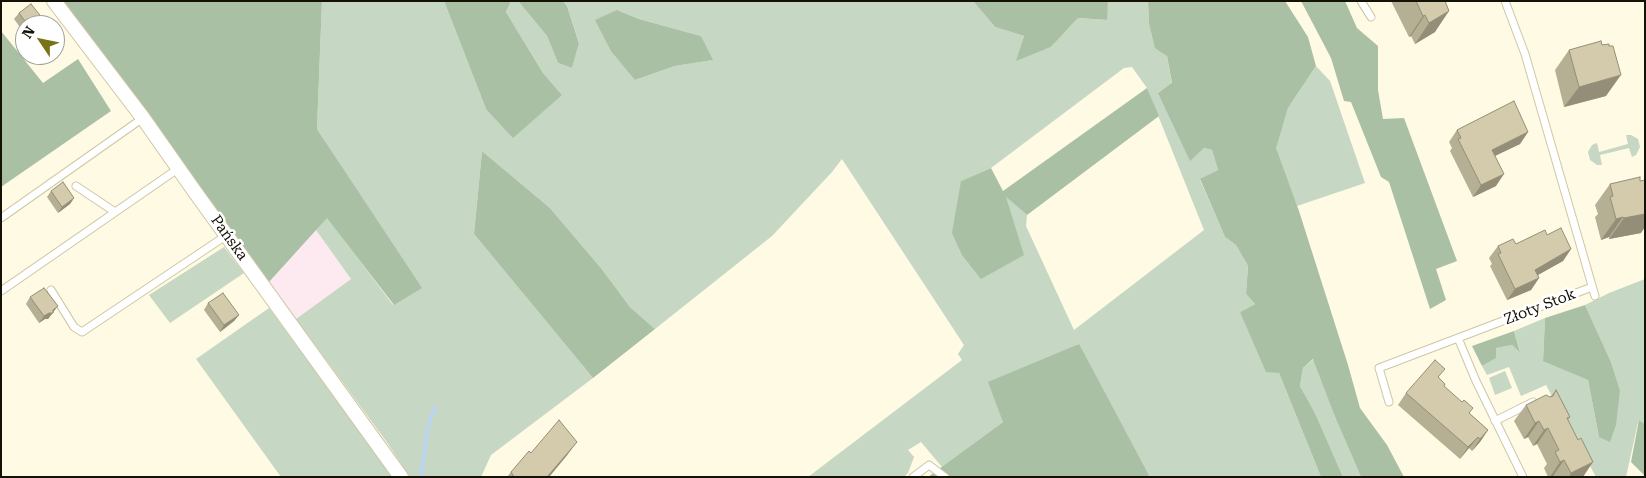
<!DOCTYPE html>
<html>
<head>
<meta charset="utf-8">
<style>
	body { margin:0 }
	#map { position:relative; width:1646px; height:478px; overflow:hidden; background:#fefae4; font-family:"Roboto Serif",serif }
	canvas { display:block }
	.frame { position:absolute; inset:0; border:2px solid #141105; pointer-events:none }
	.north { position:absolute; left:15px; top:15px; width:50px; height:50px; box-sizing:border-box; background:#fff; border:1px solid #a1a09b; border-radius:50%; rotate:304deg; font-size:14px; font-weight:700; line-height:20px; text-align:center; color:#141105 }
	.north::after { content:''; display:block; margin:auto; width:18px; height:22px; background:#777316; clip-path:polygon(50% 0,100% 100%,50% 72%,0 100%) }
</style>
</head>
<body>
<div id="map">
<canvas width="1646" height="478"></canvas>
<div class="frame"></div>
<div class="north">N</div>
</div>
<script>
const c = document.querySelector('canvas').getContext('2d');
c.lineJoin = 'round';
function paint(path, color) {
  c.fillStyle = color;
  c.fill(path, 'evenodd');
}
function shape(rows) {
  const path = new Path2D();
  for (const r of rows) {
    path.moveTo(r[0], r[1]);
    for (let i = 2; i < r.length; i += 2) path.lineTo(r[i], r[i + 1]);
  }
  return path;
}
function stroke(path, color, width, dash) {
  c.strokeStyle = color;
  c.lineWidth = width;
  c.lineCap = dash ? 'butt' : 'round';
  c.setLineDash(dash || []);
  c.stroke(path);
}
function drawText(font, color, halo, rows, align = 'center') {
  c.font = font + ' "Roboto Serif",serif';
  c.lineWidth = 5;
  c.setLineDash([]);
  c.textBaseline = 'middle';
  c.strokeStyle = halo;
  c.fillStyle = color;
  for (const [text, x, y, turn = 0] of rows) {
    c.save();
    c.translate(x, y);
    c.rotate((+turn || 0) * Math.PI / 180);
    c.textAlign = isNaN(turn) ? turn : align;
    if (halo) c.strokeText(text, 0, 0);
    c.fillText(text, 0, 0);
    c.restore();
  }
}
const industrial = shape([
	[316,230,351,279,296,319,269,282]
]);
const green = shape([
	[322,1,444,1,486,109,562,95,543,73,506,12,511,1,518,1,547,36,558,63,572,68,579,42,567,6,563,1,973,1,995,27,1024,36,1017,60,1051,47,1078,18,1106,20,1108,1,1148,1,1149,23,1167,56,1172,84,1159,92,1190,160,1204,148,1212,150,1218,170,1200,180,1225,237,1236,245,1248,266,1246,294,1255,304,1240,312,1279,373,1321,477,1150,477,1078,344,1003,422,942,467,921,442,908,450,914,457,908,473,904,477,808,477,962,360,958,354,964,345,842,159,832,172,772,236,655,329,630,307,601,268,550,208,482,151,474,234,593,378,491,455,481,477,410,477,386,441,296,319,351,279,316,230,327,217,393,305,421,288,317,129],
	[617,10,639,19,701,36,712,60,675,66,635,80],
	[1132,67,1147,88,1204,230,1074,330,1026,226,1027,215,1005,196,961,181,991,168,1124,68],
	[1316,66,1330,81,1365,183,1297,206,1275,148,1288,108],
	[1626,135,1631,135,1638,139,1640,147,1636,155,1632,157,1629,148,1600,155,1602,165,1597,165,1590,160,1588,152,1592,145,1597,143,1599,152,1628,144],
	[224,247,244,273,170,323,149,295],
	[1645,279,1645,424,1639,420,1637,427,1626,477,1596,477,1546,385,1521,396,1509,367,1487,375,1482,366,1495,358,1496,348,1512,345,1520,351,1514,331,1545,318,1543,360,1588,380,1599,437,1620,390,1611,362,1585,305,1609,293],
	[269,308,393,477,281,477,196,359],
	[1314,359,1335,417,1361,477,1343,477,1315,413,1300,386,1303,368],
	[1505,371,1512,388,1495,395,1489,378]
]);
const forest = shape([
	[61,1,322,1,317,129,422,288,394,305,327,218,269,282],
	[444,1,511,1,506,12,543,73,562,95,513,138,486,109],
	[518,1,563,1,567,6,579,43,572,68,558,63,547,36],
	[973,1,1108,1,1107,20,1078,18,1051,47,1016,61,1024,36,995,27],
	[1148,1,1285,1,1308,37,1316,66,1288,108,1276,148,1299,211,1348,365,1360,408,1387,445,1404,477,1361,477,1335,417,1313,359,1303,368,1300,386,1315,413,1343,477,1321,477,1279,373,1266,372,1240,312,1255,304,1246,294,1248,266,1236,245,1225,237,1200,179,1218,170,1212,150,1204,148,1190,161,1158,93,1172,83,1167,56,1155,48,1149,23],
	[1301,1,1345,1,1357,28,1378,46,1378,90,1383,119,1404,118,1457,261,1436,269,1446,300,1430,309,1389,182,1381,177,1351,102,1344,101,1331,58],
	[617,10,639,19,701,36,713,60,675,66,635,80,611,51,595,20],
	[1,31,43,83,78,59,111,111,1,187],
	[1147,88,1159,116,1027,215,1006,197,1024,255,981,279,962,255,952,233,961,181,991,168,1003,191],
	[482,151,550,208,601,268,630,307,655,329,593,378,474,234],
	[1585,305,1611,362,1620,390,1616,425,1610,442,1599,437,1588,380,1543,361,1545,318],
	[1514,331,1520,352,1512,345,1496,348,1496,358,1482,366,1472,346],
	[1079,344,1150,477,928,477,1003,422,988,382],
	[1639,420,1645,424,1645,476,1631,462]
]);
const stream = shape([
	[421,477,427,431,431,417,436,407]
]);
const service = shape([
	[1361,1,1371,17],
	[1505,1,1525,54,1595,296],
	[76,186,115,212],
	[1,218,143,118],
	[51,290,74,327,82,332,227,235],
	[1,291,179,168],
	[1458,338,1476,381,1523,477],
	[1389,402,1379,368,1592,287],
	[1495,421,1533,402],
	[913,477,929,465,945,477]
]);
const minor = shape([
	[54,1,143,118,195,192,401,477]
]);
const wall = shape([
	[1391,1,1445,1,1435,32,1415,44,1411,36,1409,37],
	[19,13,43,19,39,25,25,25,25,34,14,19],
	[1569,50,1606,96,1564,107,1555,70],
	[1457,130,1528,132,1520,144,1495,156,1496,186,1473,197,1450,151,1452,148,1449,142],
	[1640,181,1641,233,1609,239,1609,237,1601,240,1595,217,1598,214,1595,205,1610,184],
	[51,191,74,198,70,204,58,213,47,197],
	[1547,235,1571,249,1563,261,1538,275,1539,278,1531,290,1507,300,1490,266,1492,264,1489,258,1498,246,1516,244],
	[30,297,54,312,52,314,48,319,45,319,39,323,26,304],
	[208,303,239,315,234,321,220,332,204,310],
	[1439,377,1444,386,1469,413,1488,430,1480,442,1472,451,1469,448,1460,459,1398,405,1406,393],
	[1556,390,1570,417,1568,420,1583,477,1553,477,1553,476,1548,477,1544,468,1547,464,1537,444,1533,446,1528,437,1524,439,1514,421,1526,405,1550,397],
	[531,453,568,454,549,477,507,477,511,472]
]);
const shadedWall = shape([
	[1449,11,1435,32,1415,44,1429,23],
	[1425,15,1411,36,1409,37,1423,16],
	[1621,75,1606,96,1564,107,1579,87],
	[1528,132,1520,144,1484,161,1492,150],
	[1504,174,1496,186,1473,197,1481,185],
	[74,198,70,204,58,213,62,207],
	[1645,214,1645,227,1641,233,1609,239,1624,218],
	[1623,217,1609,237,1601,240,1616,219],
	[1571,249,1563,261,1527,281,1535,270],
	[1539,278,1531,290,1507,300,1515,289],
	[58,306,48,319,45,319,39,323,44,316],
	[239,315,234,321,220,332,224,325],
	[1539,421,1528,437,1524,439,1535,423],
	[1548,428,1537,444,1533,446,1544,430],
	[1488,430,1480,442,1472,451,1480,439],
	[1478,437,1460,459,1468,447],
	[577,442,568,454,549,477,547,477],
	[1564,460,1553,476,1550,477,1560,462],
	[1593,462,1583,477,1569,477,1571,473]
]);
const building = shape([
	[1416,1,1445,1,1449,11,1429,23,1425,15,1423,16,1416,1],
	[31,4,43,19,35,25,28,25,19,13,31,4],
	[1601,41,1602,45,1609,44,1609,46,1613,46,1621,75,1579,87,1569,50,1601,41],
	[1514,101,1528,132,1492,150,1504,174,1481,185,1458,139,1461,138,1457,130,1514,101],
	[1640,177,1640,181,1645,180,1645,214,1624,218,1623,217,1616,219,1610,197,1613,196,1610,184,1640,177],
	[63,182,74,198,62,207,51,191,63,182],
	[1561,228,1571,249,1535,270,1539,278,1515,289,1498,254,1501,253,1498,246,1513,239,1516,244,1545,230,1547,235,1561,228],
	[44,288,58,306,53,310,53,313,49,313,44,316,30,297,44,288],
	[223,293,239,315,224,325,208,303,223,293],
	[1435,360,1445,369,1438,377,1445,384,1444,386,1462,402,1464,400,1473,408,1469,413,1488,430,1480,439,1478,437,1468,447,1406,393,1435,360],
	[1556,390,1570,417,1567,418,1578,440,1581,438,1593,462,1571,473,1564,460,1560,462,1555,452,1559,450,1548,428,1544,430,1539,421,1535,423,1526,405,1546,395,1550,397,1553,396,1556,390],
	[559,420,577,442,547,477,514,477,511,472,529,451,531,453,559,420]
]);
const streetNames = [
	["Pańska",229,238,54],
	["Złoty Stok",1540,307,-21]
];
paint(industrial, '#fde9f0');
paint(green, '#c6d7c3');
paint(forest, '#a9c0a5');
stroke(stream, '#bbd5ef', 4);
stroke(service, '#cec7a5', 9);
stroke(minor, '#cec7a5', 16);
stroke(service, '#fff', 7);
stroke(minor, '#fff', 14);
paint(wall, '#b5af93');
paint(shadedWall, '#948e78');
paint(building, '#d3cbab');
stroke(building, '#948e78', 1);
drawText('15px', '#141105', '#fff', streetNames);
</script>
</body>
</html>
